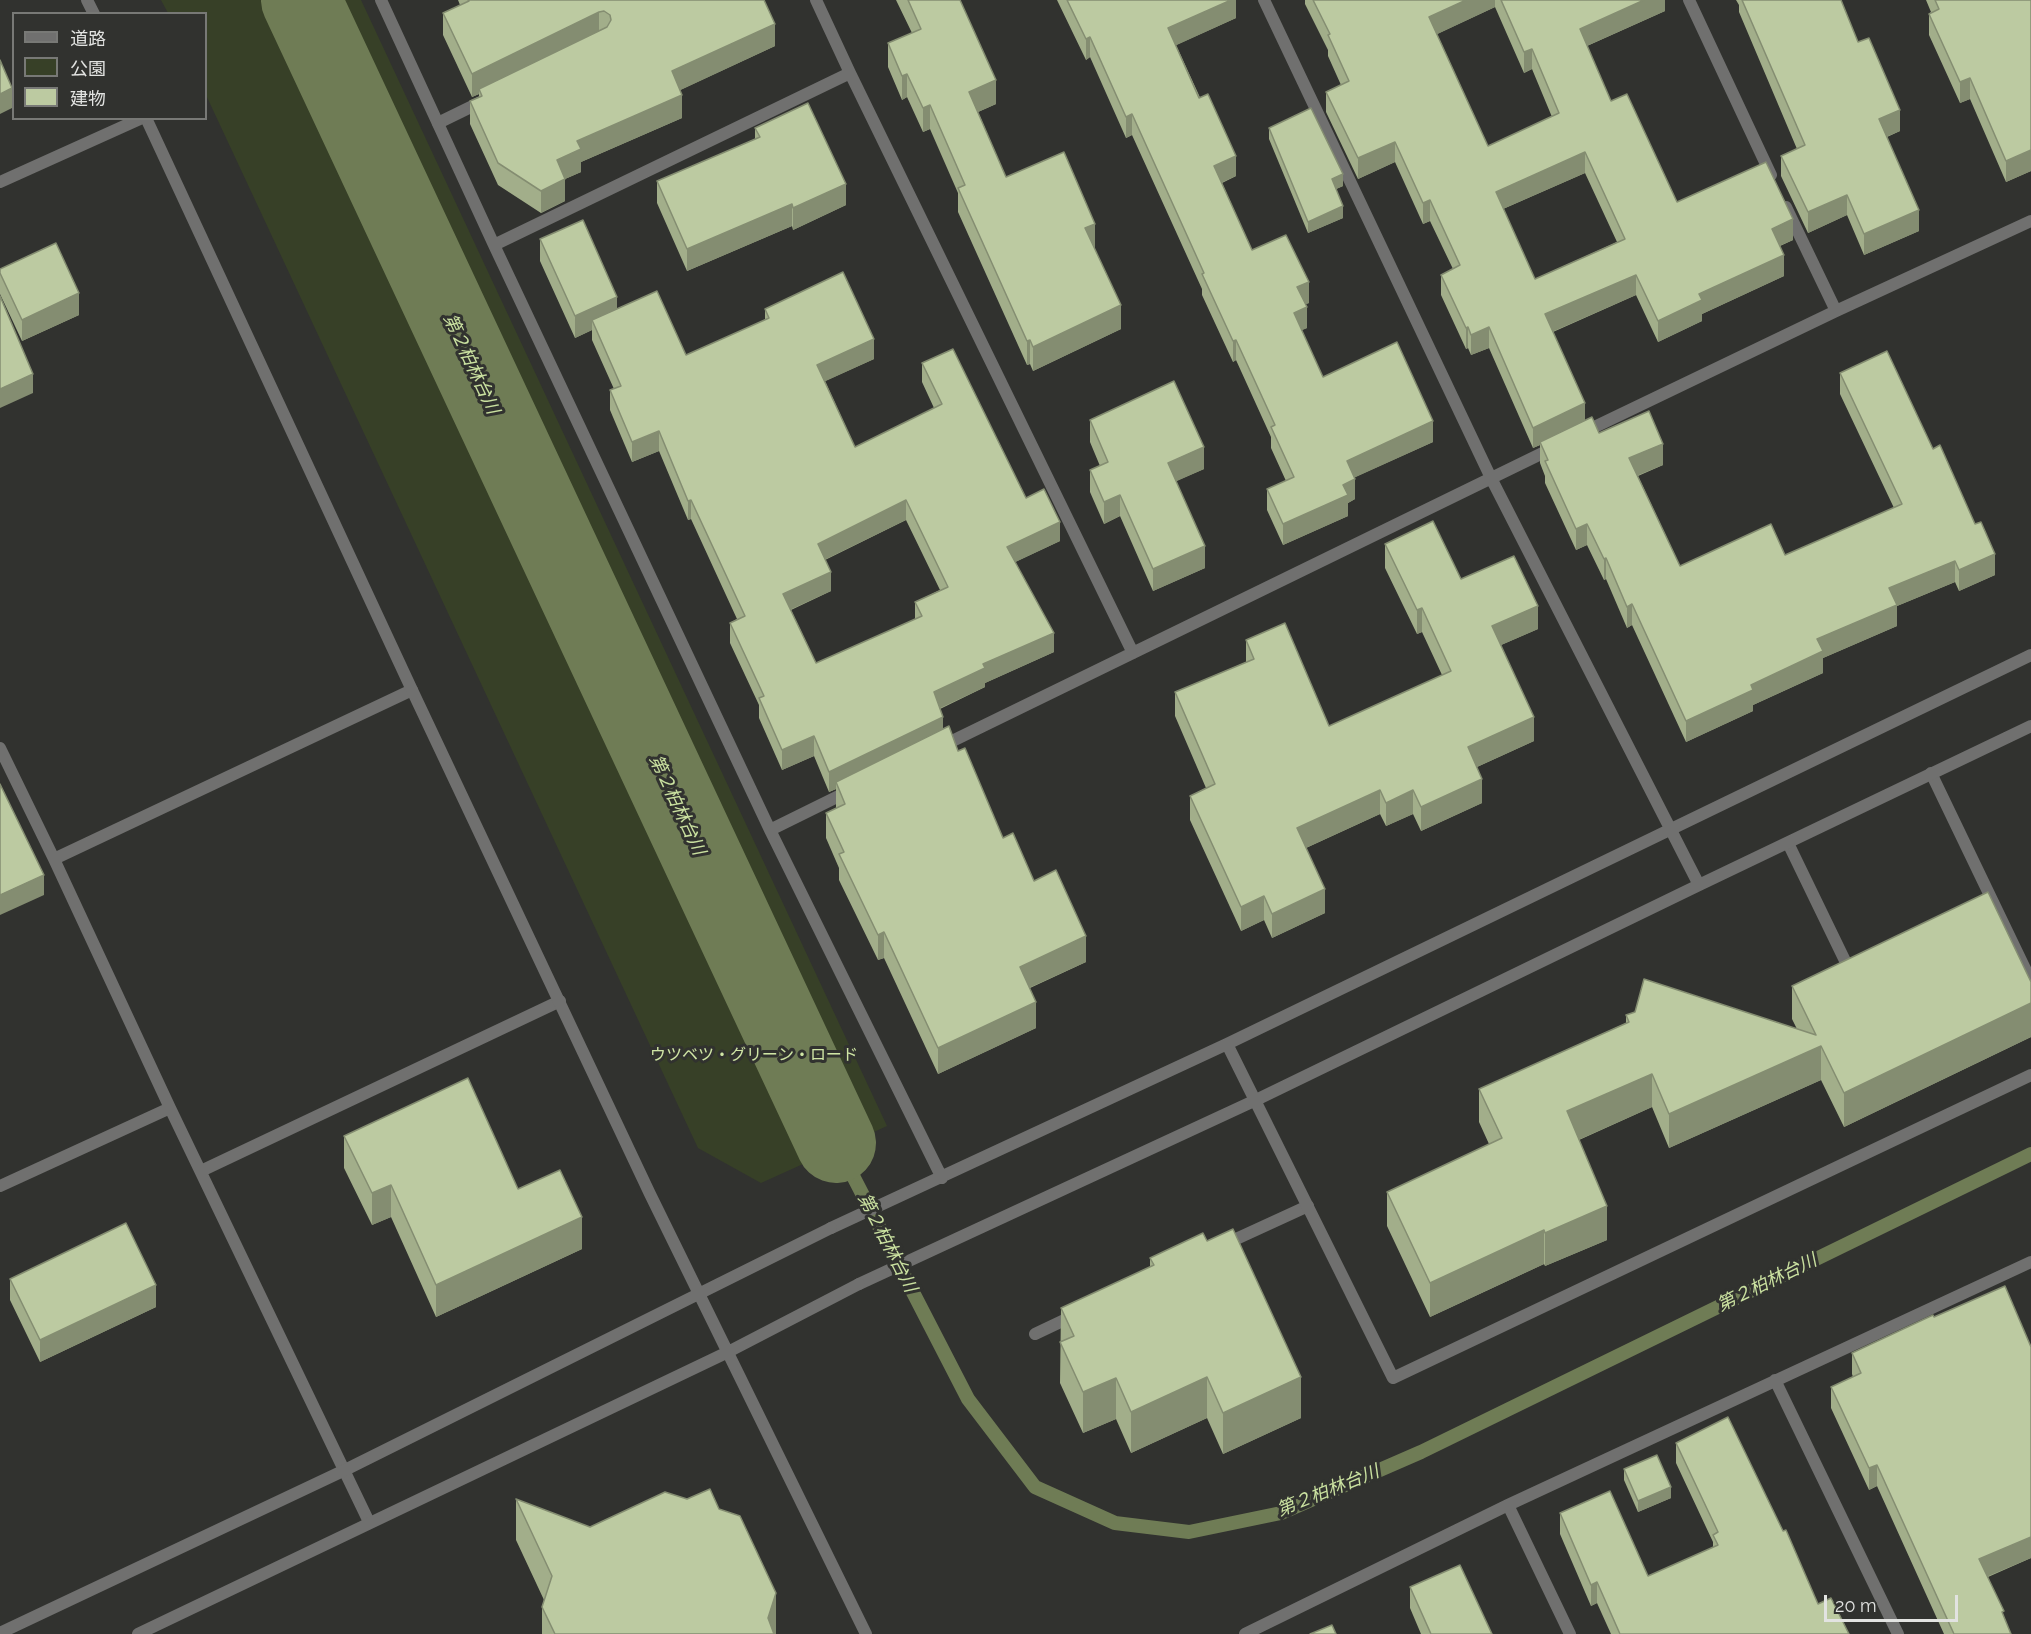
<!DOCTYPE html>
<html>
<head>
<meta charset="utf-8">
<style>
	body { margin:0 }
	#map { position:relative; width:2031px; height:1634px; overflow:hidden; background:#31322f; font-family:Raleway,"Noto Sans JP",sans-serif }
	canvas { display:block }
	.legend { position:absolute; left:12px; top:12px; width:195px; height:108px; box-sizing:border-box; background:#31322f; border:2px solid #787976; margin:0; padding:8px 10px; list-style:none; font-size:18px; color:#e2e3e1 }
	.legend li { display:flex; align-items:center; gap:12px; height:30px }
	.legend b { width:30px; border:2px solid #787976 }
	.scale { position:absolute; left:1824px; top:1595px; width:134px; height:27px; box-sizing:border-box; border:3px solid #e2e3e1; border-top:0; padding-left:8px; font-size:18px; line-height:21px; white-space:nowrap; color:#e2e3e1; -webkit-text-stroke:4px #31322f; paint-order:stroke }
</style>
</head>
<body>
<div id="map">
<canvas width="2031" height="1634"></canvas>
<ul class="legend">
<li><b style="height:8px;background:#70706f"></b>道路</li>
<li><b style="height:16px;background:#374027"></b>公園</li>
<li><b style="height:16px;background:#bccaa1"></b>建物</li>
</ul>
<div class="scale">20 m</div>
</div>
<script>
const c = document.querySelector('canvas').getContext('2d');
c.lineJoin = 'round';
function paint(path, color) {
  c.fillStyle = color;
  c.fill(path, 'evenodd');
}
function shape(rows) {
  const path = new Path2D();
  for (const r of rows) {
    path.moveTo(r[0], r[1]);
    for (let i = 2; i < r.length; i += 2) path.lineTo(r[i], r[i + 1]);
  }
  return path;
}
function stroke(path, color, width, dash) {
  c.strokeStyle = color;
  c.lineWidth = width;
  c.lineCap = dash ? 'butt' : 'round';
  c.setLineDash(dash || []);
  c.stroke(path);
}
function drawText(font, color, halo, rows, align = 'center') {
  c.font = font + ' Raleway,"Noto Sans JP",sans-serif';
  c.lineWidth = 6;
  c.setLineDash([]);
  c.textBaseline = 'middle';
  c.strokeStyle = halo;
  c.fillStyle = color;
  for (const [text, x, y, turn = 0] of rows) {
    c.save();
    c.translate(x, y);
    c.rotate((+turn || 0) * Math.PI / 180);
    c.textAlign = isNaN(turn) ? turn : align;
    if (halo) c.strokeText(text, 0, 0);
    c.fillText(text, 0, 0);
    c.restore();
  }
}
const green = shape([
	[161,0,361,0,887,1126,761,1183,698,1148,206,95,206,14,168,13]
]);
const stream = shape([
	[836,1143,968,1399,1035,1487,1115,1523,1189,1532,1281,1513,1421,1452,2031,1154]
]);
const river = shape([
	[301,0,836,1143]
]);
const service = shape([
	[438,123,483,101],
	[1931,773,2031,981],
	[1788,843,1849,969,1853,967],
	[1223,1245,1308,1206],
	[1035,1334,1075,1315]
]);
const minor = shape([
	[381,0,494,245,770,830,942,1178],
	[816,0,850,73,1133,653],
	[1264,0,1491,478,1699,885],
	[1689,0,1771,175],
	[0,182,142,118],
	[1786,207,1836,311],
	[494,245,850,73],
	[1582,433,1836,311,2031,221],
	[940,747,1553,448],
	[0,748,54,859,170,1108,369,1522],
	[770,830,849,791],
	[54,859,412,690],
	[1227,1044,1393,1378,2031,1075],
	[201,1171,560,1001],
	[0,1186,170,1108],
	[831,1228,1227,1044,2031,655],
	[859,1284,1256,1100,1699,885,2031,726],
	[1775,1380,1898,1634],
	[1508,1505,1570,1634],
	[1245,1634,1508,1505,2031,1262]
]);
const tertiary = shape([
	[87,0,94,14],
	[146,118,412,690,650,1194,866,1634],
	[0,1633,345,1470,831,1228],
	[138,1634,728,1352,859,1284]
]);
const wall = shape([
	[458,0,764,0,775,46,680,90,682,118,581,162,581,172,565,179,565,201,541,213,498,185,470,124,470,101,479,97,479,94,472,97,443,35,443,13,460,5],
	[896,0,960,0,996,104,978,112,1006,177,1095,248,1094,248,1121,329,1033,371,1030,364,1027,365,958,212,958,193,930,129,923,132,907,97,902,100,888,67,888,43,912,33],
	[1057,0,1236,0,1236,18,1176,45,1236,176,1222,183,1252,250,1309,303,1305,304,1307,328,1301,330,1323,377,1433,442,1355,477,1355,499,1348,503,1348,516,1283,545,1267,510,1267,489,1286,481,1271,448,1271,437,1236,360,1233,362,1202,295,1202,289,1132,135,1126,138,1090,57,1086,60],
	[1305,0,1665,0,1665,11,1587,46,1611,101,1677,202,1793,240,1780,246,1784,276,1702,314,1702,321,1658,342,1636,295,1553,332,1585,420,1599,433,1663,465,1638,476,1680,566,1785,555,1894,508,1840,394,1840,373,1933,449,1995,575,1959,591,1955,582,1897,606,1897,626,1823,658,1823,673,1753,705,1753,711,1686,742,1632,625,1627,628,1606,579,1604,580,1587,545,1576,550,1545,483,1545,476,1540,463,1540,445,1533,448,1489,348,1471,355,1468,348,1466,349,1441,295,1441,275,1453,269,1430,221,1423,224,1395,162,1358,179,1326,112,1326,92,1341,85,1328,56,1328,50,1305,4],
	[1495,7,1524,73,1532,69,1552,117,1488,146,1437,34],
	[1585,173,1617,242,1535,279,1503,209],
	[1736,0,1841,0,1858,42,1900,131,1887,137,1919,231,1864,255,1847,215,1808,233,1781,176,1781,156,1797,149,1739,12,1739,5],
	[1926,0,2031,0,2031,171,2006,182,1970,99,1960,103,1929,35,1929,14,1931,12],
	[755,128,846,205,793,230,792,226,687,271,657,203,657,181,755,139],
	[1269,128,1343,186,1336,189,1343,218,1308,233,1269,139],
	[540,239,617,308,686,355,765,320,765,309,874,359,825,381,855,447,934,408,922,382,922,363,1060,541,1015,562,1054,652,985,683,985,687,940,709,943,729,958,751,1003,838,1034,881,1086,962,1030,988,1036,1028,938,1074,884,958,878,960,839,880,839,868,826,838,826,813,836,808,836,789,829,792,814,756,782,770,759,718,759,705,730,643,730,623,737,619,691,519,688,520,659,451,632,462,610,410,610,390,614,389,592,340,592,330,575,338,540,261],
	[906,520,940,590,915,602,915,619,816,663,791,610,831,591,825,560],
	[0,269,79,315,22,341,0,294],
	[1090,420,1204,469,1176,481,1205,568,1153,591,1120,516,1104,524,1090,492,1090,470,1100,466,1090,442],
	[1385,544,1461,579,1538,629,1501,645,1534,741,1477,767,1482,803,1421,831,1413,814,1386,826,1380,814,1306,848,1325,913,1272,938,1264,920,1241,931,1190,820,1190,796,1206,788,1175,716,1175,692,1246,662,1246,640,1329,726,1442,675,1422,632,1417,634,1385,568],
	[2031,982,2031,1037,1844,1127,1821,1080,1669,1148,1652,1107,1579,1140,1607,1240,1545,1266,1544,1264,1430,1317,1387,1226,1387,1192,1489,1144,1479,1122,1479,1089,1626,1023,1626,1015,1797,1029,1792,1019,1792,986],
	[344,1136,582,1249,436,1317,391,1217,372,1225,344,1168],
	[1150,1258,1301,1418,1223,1454,1207,1418,1131,1453,1116,1419,1083,1433,1060,1383,1061,1308,1150,1267],
	[10,1279,156,1307,40,1362,10,1300],
	[1934,1317,2031,1347,2031,1558,1988,1577,2011,1634,1944,1634,1877,1486,1869,1490,1831,1408,1831,1387,1853,1377,1852,1374,1852,1353],
	[1676,1443,1783,1531,1818,1604,1849,1634,1611,1634,1597,1603,1591,1606,1560,1534,1560,1513,1648,1576,1713,1548,1713,1542,1676,1463],
	[1624,1469,1671,1498,1638,1512,1624,1480],
	[516,1499,776,1634,542,1634,542,1607,544,1600,516,1540],
	[1410,1587,1492,1634,1421,1634,1410,1608]
]);
const shadedWall = shape([
	[1231,0,1236,0,1236,18,1168,49,1168,28],
	[1466,0,1495,0,1495,7,1429,38,1429,17],
	[1644,0,1665,0,1665,11,1580,49,1580,29],
	[599,12,599,35,479,89,479,94,472,97,472,74],
	[775,24,775,46,672,94,672,71],
	[1090,37,1090,57,1086,60,1086,39],
	[1532,49,1532,69,1524,73,1524,52],
	[907,74,907,97,902,100,902,76],
	[1970,78,1970,99,1960,103,1960,82],
	[996,80,996,104,969,116,969,92],
	[12,88,12,108,0,114,0,94],
	[682,95,682,118,581,162,581,172,565,179,565,201,541,213,541,191,557,160,577,141],
	[930,105,930,129,923,132,923,108],
	[1900,110,1900,131,1879,140,1879,119],
	[1132,114,1132,135,1126,138,1126,117],
	[1395,142,1395,162,1358,179,1358,158],
	[2031,150,2031,171,2006,182,2006,161],
	[1585,152,1585,173,1496,212,1496,192],
	[1236,156,1236,176,1214,186,1214,166],
	[1343,174,1343,186,1332,191,1332,179],
	[846,184,846,205,793,230,793,208],
	[1847,195,1847,215,1808,233,1808,212],
	[1430,200,1430,221,1423,224,1423,203],
	[792,204,792,226,687,271,687,249],
	[1343,206,1343,218,1308,233,1308,222],
	[1919,210,1919,231,1864,255,1864,234],
	[1793,219,1793,240,1772,249,1772,229],
	[1095,224,1095,248,1085,252,1085,228],
	[1784,255,1784,276,1702,314,1702,321,1658,342,1658,321,1699,294],
	[1636,275,1636,295,1545,335,1545,314],
	[1309,282,1309,303,1297,308,1297,287],
	[79,293,79,315,22,341,22,320],
	[617,297,617,319,592,320,592,330,575,338,575,316],
	[1121,305,1121,329,1033,371,1033,347],
	[1307,307,1307,328,1294,334,1294,313],
	[1468,327,1468,348,1466,349,1466,328],
	[1489,327,1489,348,1471,355,1471,335],
	[874,339,874,359,817,385,817,365],
	[1030,340,1030,364,1027,365,1027,341],
	[1236,340,1236,360,1233,362,1233,341],
	[33,374,33,393,0,408,0,389],
	[1585,403,1585,423,1540,442,1540,445,1533,448,1533,428],
	[1433,421,1433,442,1347,481,1347,461],
	[659,431,659,451,632,462,632,442],
	[1663,444,1663,465,1629,479,1629,458],
	[1204,447,1204,469,1168,485,1168,463],
	[1355,479,1355,499,1348,503,1348,516,1283,545,1283,524,1343,485],
	[1120,495,1120,516,1104,524,1104,502],
	[691,500,691,519,688,520,688,501],
	[906,500,906,520,818,563,818,544],
	[1060,522,1060,541,1007,566,1007,547],
	[1587,524,1587,545,1576,550,1576,529],
	[1205,546,1205,568,1153,591,1153,569],
	[1995,554,1995,575,1959,591,1959,570],
	[1606,558,1606,579,1604,580,1604,559],
	[1955,561,1955,582,1897,606,1897,626,1823,658,1823,673,1753,705,1753,711,1686,742,1686,721,1751,685,1889,588],
	[831,572,831,591,783,613,783,594],
	[1632,604,1632,625,1627,628,1627,607],
	[1538,606,1538,629,1492,649,1492,626],
	[1422,608,1422,632,1417,634,1417,610],
	[1054,633,1054,652,985,683,985,687,934,711,934,692,983,664],
	[943,717,943,736,836,782,836,789,829,792,829,772],
	[1534,717,1534,741,1468,771,1468,747],
	[814,736,814,756,782,770,782,750],
	[1482,779,1482,803,1421,831,1421,807],
	[1380,790,1380,814,1297,852,1297,828],
	[1413,790,1413,814,1386,826,1386,803],
	[44,875,44,895,0,915,0,895],
	[1325,889,1325,913,1272,938,1272,914],
	[1264,896,1264,920,1241,931,1241,907],
	[884,932,884,958,878,960,878,935],
	[1086,936,1086,962,1020,992,1020,967],
	[1036,1002,1036,1028,938,1074,938,1048],
	[2031,1003,2031,1037,1844,1127,1844,1093],
	[1821,1046,1821,1080,1669,1148,1669,1114],
	[1652,1074,1652,1107,1567,1145,1567,1111],
	[391,1185,391,1217,372,1225,372,1193],
	[1607,1206,1607,1240,1545,1266,1545,1233],
	[582,1217,582,1249,436,1317,436,1285],
	[1544,1230,1544,1264,1430,1317,1430,1283],
	[156,1285,156,1307,40,1362,40,1340],
	[1207,1377,1207,1418,1131,1453,1131,1412],
	[1301,1377,1301,1418,1223,1454,1223,1413],
	[1116,1378,1116,1419,1083,1433,1083,1392],
	[1877,1465,1877,1486,1869,1490,1869,1468],
	[1671,1487,1671,1498,1638,1512,1638,1501],
	[2031,1537,2031,1558,1979,1580,1979,1559],
	[1597,1582,1597,1603,1591,1606,1591,1585],
	[776,1593,776,1634,768,1634,768,1618]
]);
const building = shape([
	[468,0,764,0,775,24,672,71,682,95,577,141,581,149,557,160,565,179,541,191,498,163,470,101,482,96,479,89,607,27,611,20,610,15,604,11,599,12,472,74,443,13,469,1,468,0],
	[908,0,960,0,996,80,969,92,1006,177,1064,152,1095,224,1085,228,1121,305,1033,347,1030,340,1027,341,958,188,965,185,930,105,923,108,907,74,902,76,888,43,921,29,908,0],
	[1067,0,1231,0,1168,28,1199,98,1208,94,1236,156,1214,166,1252,250,1286,235,1309,282,1297,287,1307,307,1294,313,1323,377,1397,342,1433,421,1347,461,1355,479,1343,485,1348,495,1283,524,1267,489,1294,477,1271,427,1275,425,1236,340,1233,341,1202,274,1204,273,1132,114,1126,117,1090,37,1086,39,1067,0],
	[1313,0,1466,0,1429,17,1488,146,1559,113,1532,49,1524,52,1501,0,1644,0,1580,29,1611,101,1627,94,1677,202,1766,162,1793,219,1772,229,1784,255,1699,294,1702,300,1658,321,1636,275,1545,314,1585,403,1533,428,1489,327,1471,335,1468,327,1466,328,1441,275,1460,265,1430,200,1423,203,1395,142,1358,158,1326,92,1349,81,1328,35,1330,34,1313,0],
	[1585,152,1625,239,1535,279,1496,192,1585,152],
	[1742,0,1841,0,1858,42,1869,38,1900,110,1879,119,1919,210,1864,234,1847,195,1808,212,1781,156,1805,145,1742,0],
	[1935,0,2031,0,2031,150,2006,161,1970,78,1960,82,1929,14,1939,9,1935,0],
	[0,60,12,88,0,94,0,60],
	[808,103,846,184,793,208,792,204,687,249,657,181,760,137,755,128,808,103],
	[1311,108,1343,174,1332,179,1343,206,1308,222,1269,128,1311,108],
	[583,220,617,297,575,316,540,239,583,220],
	[56,243,79,293,22,320,0,273,0,269,56,243],
	[843,272,874,339,817,365,855,447,942,404,922,363,953,349,1026,498,1044,489,1060,522,1007,547,1054,633,983,664,985,668,934,692,943,717,829,772,814,736,782,750,759,698,764,696,730,623,745,616,691,500,688,501,659,431,632,442,610,390,621,386,592,320,657,291,686,355,769,318,765,309,843,272],
	[906,500,948,587,915,602,922,616,816,663,783,594,831,572,818,544,906,500],
	[0,296,33,374,0,389,0,296],
	[1887,351,1933,449,1940,445,1975,524,1981,522,1995,554,1959,570,1955,561,1889,588,1897,605,1817,639,1823,651,1751,685,1753,690,1686,721,1632,604,1627,607,1606,558,1604,559,1587,524,1576,529,1545,461,1548,460,1540,442,1592,417,1599,433,1649,411,1663,444,1629,458,1680,566,1771,524,1785,555,1902,504,1840,373,1887,351],
	[1174,381,1204,447,1168,463,1205,546,1153,569,1120,495,1104,502,1090,470,1108,462,1090,420,1174,381],
	[1433,521,1461,579,1514,556,1538,606,1492,626,1534,717,1468,747,1482,779,1421,807,1413,790,1386,803,1380,790,1297,828,1325,889,1272,914,1264,896,1241,907,1190,796,1215,784,1175,692,1254,659,1246,640,1285,623,1329,726,1451,671,1422,608,1417,610,1385,544,1433,521],
	[949,726,958,751,965,748,1003,838,1013,833,1034,881,1056,870,1086,936,1020,967,1036,1002,938,1048,884,932,878,935,839,854,844,852,826,813,845,804,836,782,949,726],
	[0,784,44,875,0,895,0,784],
	[1988,892,2031,982,2031,1003,1844,1093,1821,1046,1669,1114,1652,1074,1567,1111,1607,1206,1545,1233,1544,1230,1430,1283,1387,1192,1502,1138,1479,1089,1629,1022,1626,1015,1635,1012,1644,979,1816,1035,1792,986,1988,892],
	[468,1078,518,1189,560,1170,582,1217,436,1285,391,1185,372,1193,344,1136,468,1078],
	[126,1223,156,1285,40,1340,10,1279,126,1223],
	[1233,1229,1301,1377,1223,1413,1207,1377,1131,1412,1116,1378,1083,1392,1060,1342,1074,1336,1061,1308,1154,1265,1150,1258,1203,1233,1207,1241,1233,1229],
	[2005,1286,2031,1347,2031,1537,1979,1559,2004,1611,2002,1612,2011,1634,1954,1634,1877,1465,1869,1468,1831,1387,1861,1373,1852,1353,1933,1315,1934,1317,2005,1286],
	[1728,1417,1783,1531,1786,1530,1818,1604,1831,1598,1849,1634,1620,1634,1597,1582,1591,1585,1560,1513,1610,1491,1648,1576,1718,1545,1713,1535,1718,1532,1676,1443,1728,1417],
	[1657,1455,1671,1487,1638,1501,1624,1469,1657,1455],
	[710,1489,719,1509,740,1516,776,1593,768,1618,774,1634,555,1634,542,1607,552,1576,516,1499,590,1527,665,1492,687,1499,710,1489],
	[1460,1565,1492,1634,1431,1634,1410,1587,1460,1565],
	[1332,1625,1336,1634,1310,1634,1332,1625]
]);
const parkNames = [
	["ウツベツ・グリーン・ロード",754,1055]
];
const waterNames = [
	["第２柏林台川",471,364,65],
	["第２柏林台川",677,805,65],
	["第２柏林台川",887,1243,63],
	["第２柏林台川",1767,1283,-26],
	["第２柏林台川",1328,1491,-22]
];
paint(green, '#374027');
stroke(stream, '#6f7c55', 14);
stroke(river, '#6f7c55', 80);
stroke(service, '#70706f', 12);
stroke(minor, '#70706f', 12);
stroke(tertiary, '#70706f', 12);
paint(wall, '#a2ae8a');
paint(shadedWall, '#848d71');
paint(building, '#bccaa1');
stroke(building, '#848d71', 1.5);
drawText('16px', '#d0e6a5', '#31322f', parkNames);
drawText('italic 18px', '#cae1a0', '#31322f', waterNames);
</script>
</body>
</html>
